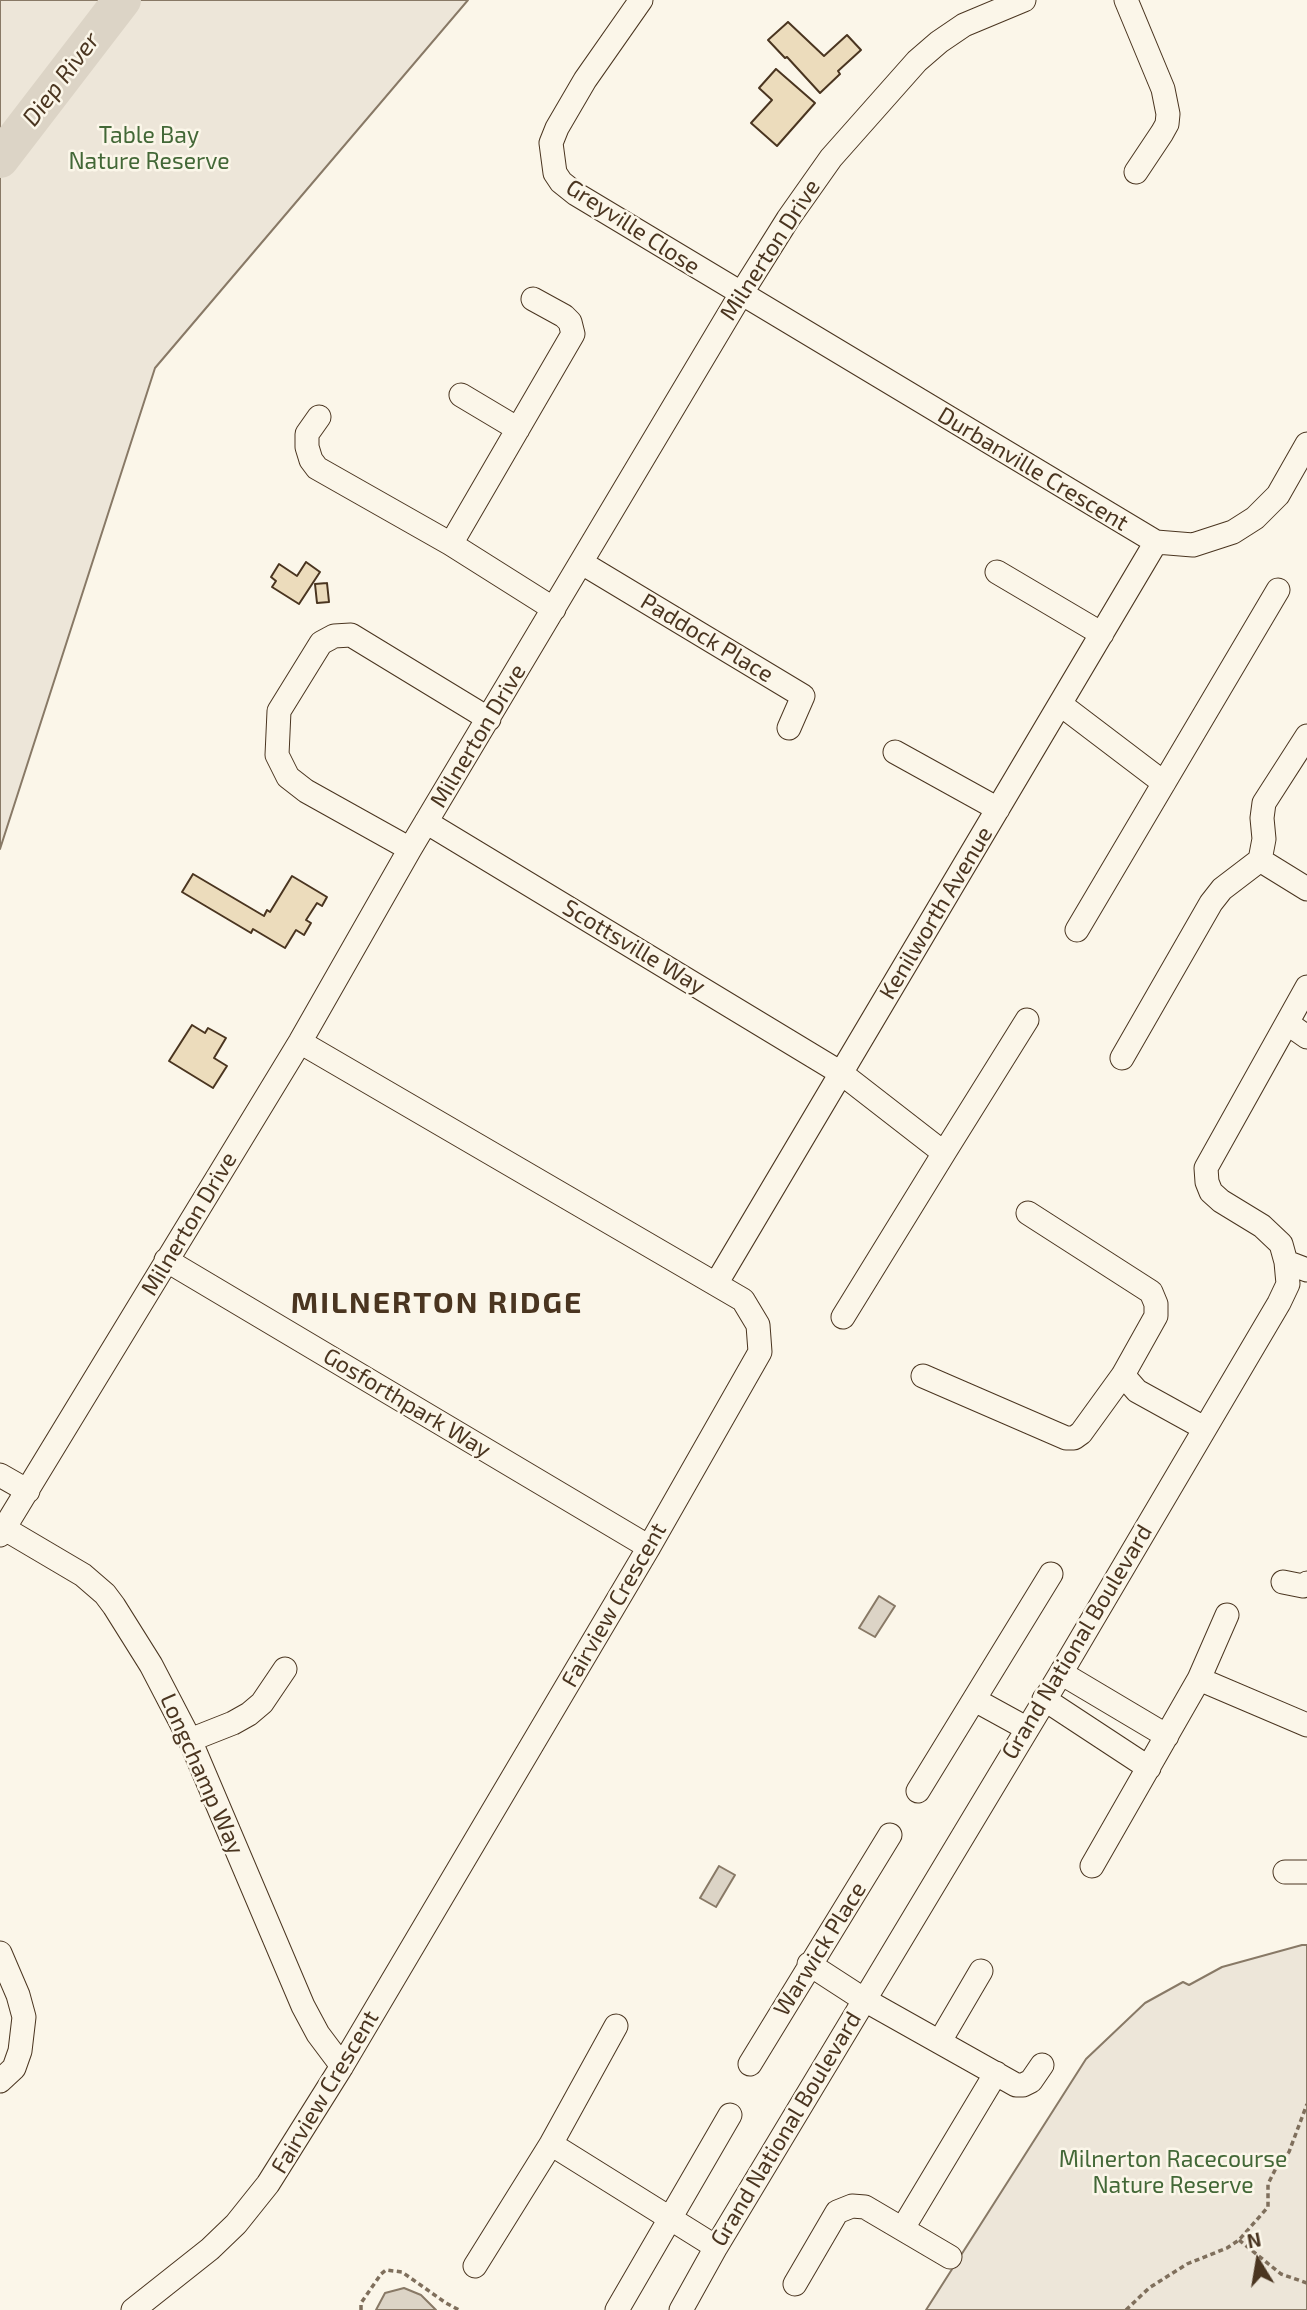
<!DOCTYPE html>
<html>
<head>
<meta charset="utf-8">
<style>
	body { margin:0 }
	#map { position:relative; width:1307px; height:2310px; overflow:hidden; background:#fbf6e9; font-family:"Exo 2",sans-serif }
	canvas { display:block }
	.north { position:absolute; left:1223px; top:2226px; width:70px; height:70px; -webkit-text-stroke:5px #fbf6e9; paint-order:stroke; rotate:349deg; font-size:19px; font-weight:700; line-height:28px; text-align:center; color:#4a3520 }
	.north::after { content:''; display:block; margin:auto; width:24px; height:32px; background:#4a3520; clip-path:polygon(50% 0,100% 100%,50% 72%,0 100%) }
</style>
</head>
<body>
<div id="map">
<canvas width="1307" height="2310"></canvas>
<div class="north">N</div>
</div>
<script>
const c = document.querySelector('canvas').getContext('2d');
c.lineJoin = 'round';
function paint(path, color) {
  c.fillStyle = color;
  c.fill(path, 'evenodd');
}
function shape(rows) {
  const path = new Path2D();
  for (const r of rows) {
    path.moveTo(r[0], r[1]);
    for (let i = 2; i < r.length; i += 2) path.lineTo(r[i], r[i + 1]);
  }
  return path;
}
function stroke(path, color, width, dash) {
  c.strokeStyle = color;
  c.lineWidth = width;
  c.lineCap = dash ? 'butt' : 'round';
  c.setLineDash(dash || []);
  c.stroke(path);
}
function drawText(font, color, halo, rows, align = 'center') {
  c.font = font + ' "Exo 2",sans-serif';
  c.lineWidth = 5;
  c.setLineDash([]);
  c.textBaseline = 'middle';
  c.strokeStyle = halo;
  c.fillStyle = color;
  for (const [text, x, y, turn = 0] of rows) {
    c.save();
    c.translate(x, y);
    c.rotate((+turn || 0) * Math.PI / 180);
    c.textAlign = isNaN(turn) ? turn : align;
    if (halo) c.strokeText(text, 0, 0);
    c.fillText(text, 0, 0);
    c.restore();
  }
}
const green = shape([
	[0,0,468,0,155,368,0,849,0,0],
	[1302,1945,1307,1945,1307,2310,926,2310,1086,2059,1145,2003,1183,1982,1189,1985,1222,1967,1302,1945]
]);
const water = shape([
	[879,1596,895,1606,875,1637,859,1628,879,1596],
	[719,1866,735,1875,716,1907,700,1898,719,1866],
	[404,2288,421,2295,436,2310,376,2310,385,2293,404,2288]
]);
const river = shape([
	[0,159,122,0]
]);
const building = shape([
	[788,22,824,56,847,35,861,50,838,71,840,74,820,93,787,57,785,58,768,40,788,22],
	[776,69,815,103,777,146,751,123,772,100,759,88,776,69],
	[306,562,320,572,299,604,272,587,276,581,271,577,279,564,297,576,306,562],
	[327,583,329,602,317,603,315,584,327,583],
	[193,874,264,916,267,910,270,912,292,876,327,897,322,906,317,903,306,920,311,923,304,935,296,930,285,948,253,929,251,933,182,892,193,874],
	[192,1025,205,1033,208,1028,226,1038,214,1058,227,1066,213,1088,169,1061,192,1025]
]);
const path = shape([
	[1239,2240,1281,2274,1307,2283],
	[361,2310,361,2303,381,2274,386,2270,402,2272,446,2303,459,2310],
	[1126,2310,1149,2288,1187,2264,1227,2248,1239,2240,1268,2207,1268,2184,1276,2168,1289,2152,1307,2104]
]);
const minor = shape([
	[641,0,585,80,557,128,551,143,555,173,561,182,576,194,1156,542,1193,545,1233,532,1255,518,1278,495,1307,444],
	[1126,0,1163,89,1168,114,1167,124,1162,133,1136,172],
	[461,395,518,429],
	[319,417,307,434,307,447,311,460,317,468,451,544,554,609],
	[451,544,573,334,570,322,564,316,533,299],
	[582,563,803,696,789,728],
	[997,572,1102,634],
	[1060,704,1164,783],
	[895,752,998,809],
	[426,822,841,1073,944,1153,1027,1020],
	[410,849,306,791,288,777,277,755,279,711,321,643,334,636,351,635,489,719],
	[1260,860,1307,889],
	[1077,930,1278,590],
	[1287,1023,1307,1037],
	[1122,1058,1211,903,1222,889,1260,860,1264,839,1262,818,1264,803,1307,736],
	[166,1260,649,1547],
	[1286,1262,1307,1270],
	[716,1284,1156,542],
	[843,1317,944,1153],
	[1123,1375,1137,1391,1204,1428],
	[923,1376,1066,1438,1074,1438,1081,1433,1123,1375,1156,1316,1156,1304,1151,1292,1028,1213],
	[0,1475,28,1491],
	[5,1529,83,1575,105,1594,114,1606,151,1665,190,1740,303,2006,318,2034,342,2066],
	[0,1535,300,1042,410,849,741,294,788,219,831,158,917,61,939,42,964,25,1024,0],
	[1283,1582,1303,1586,1307,1583],
	[1061,1673,1167,1736],
	[1199,1679,1227,1615],
	[1044,1699,1149,1768],
	[975,1700,1026,1728],
	[190,1740,233,1723,249,1714,262,1703,285,1669],
	[918,1791,1051,1574],
	[1092,1866,1199,1679,1307,1725],
	[1285,1872,1307,1872],
	[0,1953,18,1995,24,2017,20,2051,14,2068,0,2081],
	[809,1964,863,1999,1016,2085,1023,2085,1031,2081,1042,2065],
	[940,2041,981,1971],
	[750,2064,890,1835],
	[551,2144,716,2247],
	[903,2228,996,2073],
	[475,2266,551,2144,616,2026],
	[795,2284,837,2212,852,2206,865,2207,950,2257],
	[133,2310,210,2249,236,2224,268,2184,342,2066,649,1547,760,1352,758,1325,743,1300,300,1042],
	[617,2310,730,2115],
	[681,2310,716,2247,1061,1673,1279,1303,1288,1284,1286,1262,1281,1244,1262,1226,1221,1201,1211,1192,1207,1182,1206,1168,1307,987]
]);
const parkNames = [
	["Table Bay",149,135],
	["Nature Reserve",149,161],
	["Milnerton Racecourse",1173,2159],
	["Nature Reserve",1173,2185]
];
const streetNames = [
	["Greyville Close",633,227,33],
	["Milnerton Drive",770,250,-57],
	["Durbanville Crescent",1033,469,31],
	["Paddock Place",707,638,31],
	["Milnerton Drive",478,736,-59],
	["Kenilworth Avenue",936,913,-59],
	["Scottsville Way",634,947,31],
	["Milnerton Drive",189,1224,-59],
	["Gosforthpark Way",407,1403,31],
	["Fairview Crescent",614,1605,-60],
	["Grand National Boulevard",1077,1642,-59],
	["Longchamp Way",202,1774,66],
	["Warwick Place",820,1949,-58],
	["Fairview Crescent",325,2092,-59],
	["Grand National Boulevard",786,2129,-59]
];
const waterNames = [
	["Diep River",61,79,-53]
];
const districtNames = [
	["MILNERTON RIDGE",437,1303]
];
paint(green, '#ede6d9');
stroke(green, '#887966', 2);
paint(water, '#dcd4c6');
stroke(water, '#887966', 2);
stroke(river, '#dcd4c6', 38);
paint(building, '#ecdcbc');
stroke(building, '#4a3520', 2);
stroke(minor, '#4a3520', 25);
stroke(path, '#7f6f5c', 3.5, [5, 3.5]);
stroke(minor, '#fbf6e9', 23);
drawText('23px', '#436837', '#fbf6e9', parkNames);
drawText('23px', '#4a3520', '#fbf6e9', streetNames);
drawText('italic 24px', '#4a3520', '#fbf6e9', waterNames);
c.letterSpacing = '2px';
drawText('bold 30px', '#4a3520', '#fbf6e9', districtNames);
c.letterSpacing = '0px';
</script>
</body>
</html>
